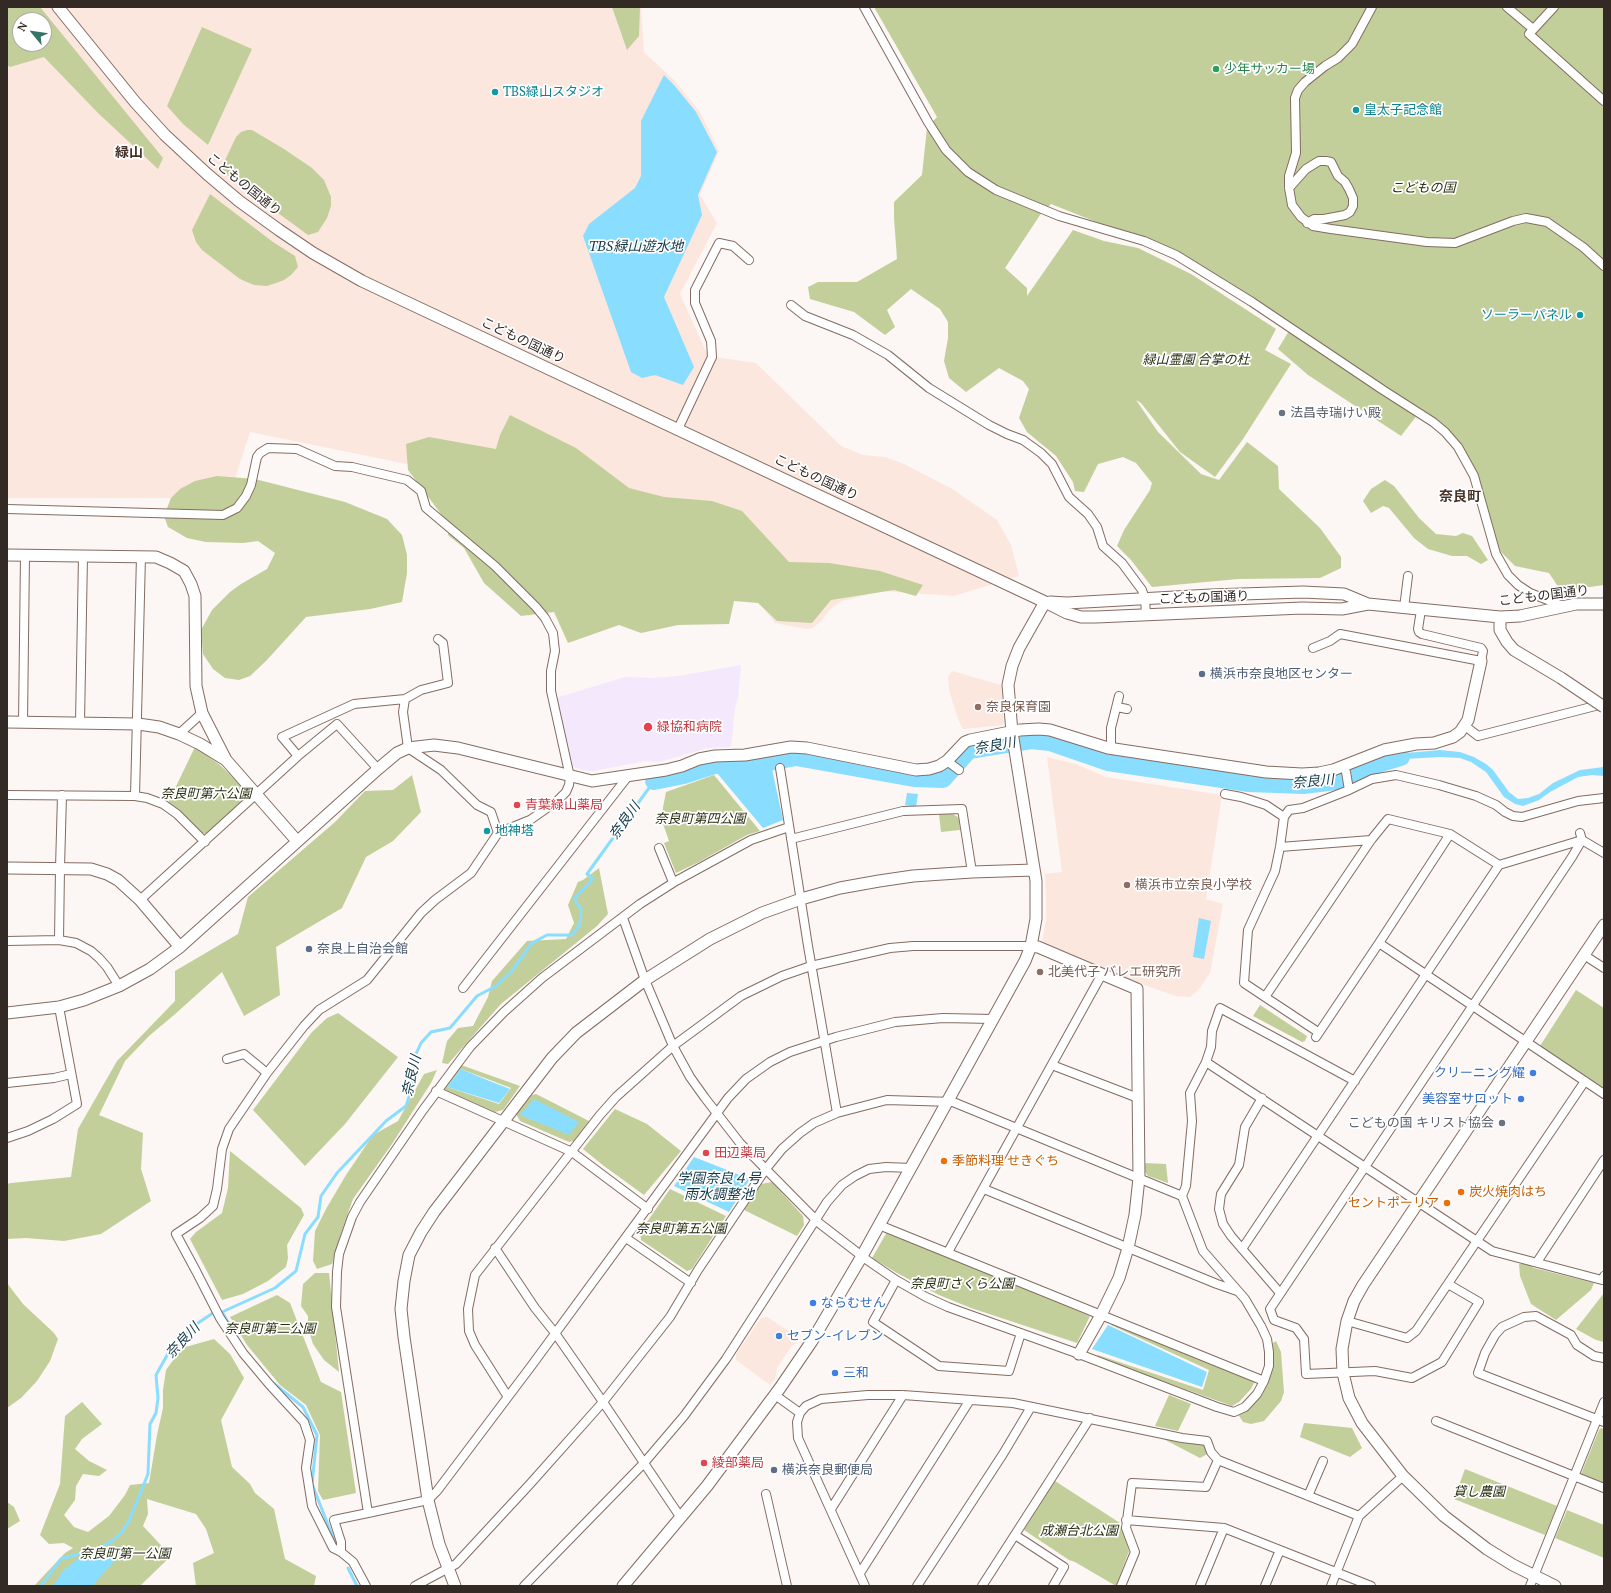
<!DOCTYPE html>
<html>
<head>
<meta charset="utf-8">
<style>
	body { margin:0 }
	#map { position:relative; width:1611px; height:1593px; overflow:hidden; background:#fcf6f4; font-family:"PT Serif",serif }
	canvas { display:block }
	.frame { position:absolute; inset:0; border:8px solid #332925; pointer-events:none }
	.north { position:absolute; left:12px; top:12px; width:40px; height:40px; box-sizing:border-box; background:#fff; border:1px solid #ada9a8; border-radius:50%; rotate:299deg; font-size:11px; font-weight:700; line-height:16px; text-align:center; color:#332925 }
	.north::after { content:''; display:block; margin:auto; width:14px; height:18px; background:#347565; clip-path:polygon(50% 0,100% 100%,50% 72%,0 100%) }
</style>
</head>
<body>
<div id="map">
<canvas width="1611" height="1593"></canvas>
<div class="frame"></div>
<div class="north">N</div>
</div>
<script>
const c = document.querySelector('canvas').getContext('2d');
c.lineJoin = 'round';
function paint(path, color) {
  c.fillStyle = color;
  c.fill(path, 'evenodd');
}
function shape(rows) {
  const path = new Path2D();
  for (const r of rows) {
    path.moveTo(r[0], r[1]);
    for (let i = 2; i < r.length; i += 2) path.lineTo(r[i], r[i + 1]);
  }
  return path;
}
function stroke(path, color, width, dash) {
  c.strokeStyle = color;
  c.lineWidth = width;
  c.lineCap = dash ? 'butt' : 'round';
  c.setLineDash(dash || []);
  c.stroke(path);
}
function drawText(font, color, halo, rows, align = 'center') {
  c.font = font + ' "PT Serif","Noto Sans JP",serif';
  c.lineWidth = 3.5;
  c.setLineDash([]);
  c.textBaseline = 'middle';
  c.strokeStyle = halo;
  c.fillStyle = color;
  for (const [text, x, y, turn = 0] of rows) {
    c.save();
    c.translate(x, y);
    c.rotate((+turn || 0) * Math.PI / 180);
    c.textAlign = isNaN(turn) ? turn : align;
    if (halo) c.strokeText(text, 0, 0);
    c.fillText(text, 0, 0);
    c.restore();
  }
}
const built = shape([
	[7,7,641,7,644,52,675,81,700,112,719,151,700,195,717,223,680,294,708,356,756,363,841,446,863,455,885,457,904,464,954,490,997,520,1011,545,1019,576,954,596,881,591,842,601,830,609,822,620,813,628,807,629,775,623,712,542,652,514,250,432,229,498,7,498],
	[20,20,44,20,44,44,20,44],
	[952,671,1001,685,1004,723,1003,725,963,729,958,719,949,690,948,677],
	[1047,757,1076,764,1106,777,1222,795,1206,899,1223,904,1210,973,1200,988,1190,997,1176,996,1144,985,1042,942,1046,919,1046,896,1045,874,1062,872],
	[767,1317,801,1339,791,1347,777,1368,775,1379,770,1385,736,1360,736,1354,761,1318]
]);
const medical = shape([
	[741,665,738,698,735,708,731,747,708,748,659,762,646,761,593,771,587,771,573,767,556,698,625,677,653,678,678,676]
]);
const green = shape([
	[7,7,40,7,163,158,158,169,98,113,44,57,10,67,7,65],
	[20,20,44,20,44,44,20,44],
	[612,7,640,7,639,36,627,50],
	[874,7,1604,7,1604,585,1568,590,1557,585,1549,573,1515,566,1499,550,1459,445,1421,410,1401,436,1308,375,1278,349,1292,326,1268,309,1129,235,1051,204,1040,215,1005,268,1027,288,1027,296,1073,230,1104,241,1138,248,1191,274,1276,329,1265,350,1291,364,1243,439,1215,477,1180,452,1141,403,1136,400,1158,432,1201,474,1219,480,1247,442,1278,466,1279,489,1320,528,1341,557,1341,568,1320,578,1238,579,1152,587,1131,560,1117,546,1124,530,1150,490,1152,483,1136,463,1123,457,1098,464,1084,492,1075,491,1073,482,1056,456,1027,432,1019,418,1029,389,1023,381,999,368,966,392,949,378,944,361,948,338,948,322,940,309,911,289,887,310,895,327,885,335,854,312,810,299,808,287,818,282,857,282,897,259,894,218,894,202,922,175,927,128,937,117],
	[202,27,252,49,208,145,183,124,167,106],
	[247,130,252,130,284,149,312,168,324,180,331,197,331,206,327,218,318,232,308,235,244,188,221,169,236,137,241,132],
	[210,194,273,242,295,256,298,267,291,275,284,280,276,283,267,286,254,285,240,279,202,250,196,242,192,230],
	[510,415,576,448,629,488,664,497,712,501,742,511,789,562,829,563,880,571,923,585,916,596,894,590,831,600,812,623,777,621,758,603,734,601,729,624,678,625,641,633,619,625,568,643,554,612,521,616,484,583,464,548,448,535,450,526,408,470,406,444,429,437,496,449,500,435],
	[217,476,255,479,345,502,387,519,402,535,407,555,407,573,402,602,370,609,306,617,266,661,250,676,239,680,225,678,213,669,203,654,201,630,212,610,230,592,241,584,267,569,275,553,258,541,243,543,206,542,187,538,168,527,164,516,171,498,180,489,195,481],
	[1385,480,1394,486,1419,518,1436,534,1456,536,1463,533,1472,536,1488,560,1481,564,1467,556,1452,556,1428,549,1414,538,1389,508,1383,506,1371,513,1363,501,1371,489],
	[195,747,220,765,248,792,246,798,207,834,201,833,168,803],
	[412,775,421,812,393,841,366,857,342,908,276,947,280,995,244,1016,222,972,174,1015,149,1036,125,1061,99,1115,143,1133,141,1169,151,1201,101,1234,64,1241,26,1238,7,1239,7,1184,11,1183,71,1177,78,1129,117,1061,175,1001,175,971,238,934,248,897,335,822,365,791,393,790],
	[714,775,760,831,747,835,699,862,676,873,664,843,669,841,661,818,666,792],
	[939,814,953,814,959,818,960,830,941,832],
	[599,868,608,914,597,926,501,1004,448,1064,442,1063,447,1041,458,1028,473,1026,488,997,492,981,527,941,566,939,574,923,568,905,578,882,583,880],
	[1576,990,1604,1008,1604,1088,1540,1046],
	[1260,1005,1307,1036,1305,1041,1302,1042,1253,1016],
	[338,1013,398,1057,345,1124,305,1166,253,1110,312,1032,327,1018],
	[461,1065,520,1086,503,1110,495,1112,445,1090,445,1087],
	[461,1069,511,1088,499,1104,447,1087],
	[437,1070,431,1083,392,1144,353,1199,341,1233,332,1264,317,1269,313,1261,315,1231,326,1209,346,1175,373,1135,398,1121,424,1074],
	[536,1094,589,1121,574,1141,569,1142,520,1121,516,1114,532,1095],
	[615,1109,647,1124,681,1151,644,1195,604,1166,583,1149],
	[230,1151,301,1208,304,1215,287,1245,288,1258,286,1267,268,1281,243,1294,222,1300,190,1239,196,1232,222,1213,228,1188],
	[1143,1163,1166,1164,1168,1183,1148,1176,1143,1169],
	[772,1182,803,1216,804,1225,797,1236,744,1210,761,1184],
	[670,1189,726,1216,692,1269,687,1271,641,1240,640,1232],
	[887,1232,1090,1316,1077,1343,971,1308,939,1295,897,1273,872,1258],
	[1527,1263,1534,1268,1594,1283,1591,1290,1556,1320,1531,1304,1520,1276,1519,1264],
	[315,1273,329,1273,339,1372,324,1360,313,1344,308,1328,308,1316,301,1306,303,1284],
	[7,1283,23,1304,54,1333,58,1339,50,1361,37,1381,21,1398,7,1408],
	[1604,1293,1604,1342,1596,1340,1576,1329],
	[277,1295,290,1303,321,1382,341,1392,356,1493,323,1500,318,1491,320,1435,306,1405,280,1385,247,1345,230,1317],
	[1114,1323,1173,1349,1255,1381,1251,1389,1239,1402,1232,1406,1096,1357,1098,1355,1203,1390,1209,1370,1111,1325],
	[214,1339,230,1354,244,1378,221,1420,232,1467,250,1484,255,1493,274,1509,285,1559,316,1576,314,1586,196,1586,193,1563,214,1553,206,1529,196,1514,147,1499,148,1514,143,1526,171,1556,140,1586,34,1586,65,1553,73,1548,64,1543,49,1544,40,1535,60,1484,65,1416,82,1402,102,1424,82,1439,75,1449,89,1461,107,1470,99,1476,83,1474,76,1486,75,1500,64,1515,74,1527,88,1532,109,1516,125,1495,130,1485,149,1483,157,1435,163,1408,163,1390,166,1370,182,1348],
	[1276,1341,1281,1352,1284,1392,1281,1401,1264,1421,1251,1424,1243,1422,1238,1414,1264,1389,1274,1364,1273,1343],
	[1169,1395,1191,1404,1178,1431,1155,1426],
	[1304,1423,1352,1428,1362,1448,1350,1457,1300,1437],
	[1601,1428,1604,1429,1604,1483,1581,1474,1599,1430],
	[1148,1431,1207,1441,1211,1452,1200,1458],
	[1465,1469,1557,1506,1545,1535,1454,1499],
	[1055,1481,1120,1523,1129,1551,1116,1586,1075,1562,1069,1560,1024,1530],
	[7,1502,14,1507,20,1521,7,1529],
	[1567,1510,1604,1525,1604,1558,1555,1538]
]);
const water = shape([
	[664,75,674,85,696,112,717,152,698,195,702,215,664,297,694,367,683,385,655,375,642,378,631,372,583,236,589,224,635,188,641,176,641,121],
	[1440,750,1460,752,1474,757,1486,764,1493,770,1509,792,1518,799,1528,798,1539,794,1553,783,1580,770,1604,767,1604,776,1592,775,1578,777,1550,792,1539,800,1523,806,1515,804,1504,797,1486,772,1471,762,1460,758,1440,757,1405,759,1378,767,1378,761,1391,757,1406,753],
	[772,769,783,820,763,828,717,773],
	[907,793,918,794,916,807,905,805],
	[1199,918,1211,921,1204,959,1193,957],
	[461,1069,487,1080,510,1089,499,1103,447,1087],
	[534,1099,579,1122,569,1135,520,1115],
	[694,1157,750,1179,729,1212,674,1186],
	[1108,1325,1207,1372,1202,1387,1092,1349],
	[116,1546,121,1554,92,1586,53,1586,62,1572,76,1560,102,1554]
]);
const stream = shape([
	[222,1312,240,1342],
	[272,1382,303,1407,317,1435,312,1484,334,1540],
	[348,1568,357,1586],
	[41,1586,61,1559,100,1548,112,1541,122,1532,129,1521,148,1474,150,1424,156,1413,158,1398,156,1375,170,1350,195,1325,216,1311,222,1312,275,1288,296,1271,305,1234,318,1217,321,1196,337,1173,386,1121,406,1106,411,1091,416,1054,421,1043,431,1032,450,1028,477,996,496,986,511,972,532,943,547,935,572,935,580,924,581,909,574,899,593,879,587,874,654,781]
]);
const river = shape([
	[654,781,684,775,715,765,763,763,796,757,914,778,943,779,969,750,1031,740,1050,742,1108,762,1249,783,1303,785,1336,781,1381,763,1401,757]
]);
const street = shape([
	[864,7,928,122,946,150,968,172,996,190,1059,216,1144,241,1176,255,1252,302,1383,390,1433,422,1445,432,1458,447,1474,476,1496,554,1508,575,1518,585,1530,593,1563,606],
	[1372,7,1352,44,1338,58,1325,66,1305,82,1298,90,1295,98,1296,153,1289,176,1289,188,1292,205,1301,217,1313,226,1331,229,1427,242,1455,243,1513,221,1526,218,1547,222,1583,247,1604,266],
	[1507,7,1533,29],
	[1554,7,1529,34,1604,101],
	[1289,188,1306,169,1319,161,1326,161,1331,162,1338,176,1345,182,1349,189,1353,198,1353,206,1350,212,1345,215,1324,219,1314,219,1307,223],
	[791,305,805,316,853,335,888,355,929,388,989,425,1007,434,1023,440,1041,453,1052,464,1069,497,1088,514,1097,527,1103,546,1122,563,1142,590,1145,599,1146,614],
	[678,429,712,357,711,341,695,303,695,290,719,243,733,246,749,260],
	[7,509,223,515,237,508,246,496,251,485,257,457,260,453,268,448,297,449,335,466,352,467,407,480,421,491,426,508,495,566,536,607,545,618,553,633,555,651,551,671,551,691,570,777,569,785,566,792,557,801,530,820,498,833,471,873,435,900,421,913,367,980,319,1010,304,1026,267,1073,229,1129,222,1149,217,1189,213,1206,200,1218,176,1234,196,1271,220,1318,243,1353,269,1384,304,1422,310,1440,306,1468,312,1506,333,1548,341,1552,353,1562,366,1586],
	[1404,608,1408,576],
	[1313,648,1330,641,1340,634,1481,661,1483,651,1481,648,1422,634,1419,632,1418,629,1421,610],
	[405,699,403,712,408,748,441,770,477,805,491,812,498,833],
	[1117,707,1127,709],
	[23,723,25,555],
	[80,723,83,556],
	[1465,726,1478,736,1603,704],
	[179,734,202,713],
	[1111,749,1111,728,1119,696],
	[298,756,282,737,354,704,405,699,421,690,448,683,443,643,438,639],
	[947,761,959,770],
	[780,768,808,946,837,1113],
	[1346,772,1349,790],
	[1225,794,1241,797,1266,805,1284,817,1289,810,1303,808,1349,790,1372,779,1396,775,1439,785,1476,796,1496,805,1505,812,1513,816,1522,817,1578,801,1604,798],
	[7,795,135,796,147,798,163,804,177,814,205,842],
	[135,796,141,556],
	[1284,817,1280,847,1275,871,1248,930,1244,983,1265,997,1371,840,1388,819,1450,834,1499,865,1582,840,1604,853],
	[789,827,751,840,676,881,640,904,542,978,504,1012,470,1047,423,1110,360,1202,352,1217,339,1254,337,1272,336,1307,368,1513,428,1500,437,1491,532,1365,728,1098,746,1079,770,1062,790,1052,836,1037,895,1022,943,1018,993,1019],
	[791,839,903,811,962,809,972,872],
	[1280,847,1371,840],
	[659,848,673,882],
	[140,900,298,756,337,724,378,769],
	[623,918,645,980,673,1046,690,1077,705,1098,740,1143,819,1223,867,1260,896,1280,926,1297,948,1307,1079,1354,1217,1407,1234,1412,1245,1407,1257,1394,1264,1381,1269,1366,1269,1352,1267,1339,1261,1326,1245,1299,1203,1251,1182,1196,1186,1186,1192,1121,1190,1093,1206,1062,1211,1047,1212,1031,1220,1008,1355,1081],
	[59,940,60,868,62,795],
	[7,941,59,940,76,943,91,951,99,958,107,967,119,986],
	[1379,943,1604,1094],
	[1584,955,1604,968],
	[463,988,629,775],
	[1265,997,1318,1032],
	[1316,1037,1379,943,1450,834],
	[227,1059,244,1054,267,1073],
	[1206,1062,1492,1251,1602,1280,1604,1276],
	[1052,1065,1138,1098],
	[7,1083,54,1078,71,1074],
	[436,1091,572,1152,648,1209],
	[1262,1098,1245,1127,1239,1165,1221,1194,1219,1209,1223,1224,1231,1236,1280,1293],
	[7,1138,28,1131,53,1119,77,1104,59,1007],
	[984,1189,1217,1284,1237,1291],
	[879,1225,1264,1381],
	[626,1238,691,1283],
	[495,1248,535,1308,555,1333,603,1402,681,1518],
	[1242,1249,1499,865],
	[948,1252,1102,974],
	[1537,1262,1604,1160],
	[896,1280,873,1322,939,1366,1009,1371,1021,1333],
	[1448,1284,1479,1302,1442,1362,1412,1378,1375,1371,1306,1374,1304,1339,1296,1328,1274,1320,1270,1309,1572,857,1582,840,1580,833],
	[1347,1321,1407,1338,1416,1331,1585,1081],
	[1604,1358,1594,1356,1577,1345,1571,1335,1536,1316,1524,1317,1502,1327,1495,1335,1485,1353,1478,1373,1604,1422],
	[775,1395,800,1413],
	[508,1397,475,1345,469,1331,468,1309,475,1275,600,1115,616,1097,673,1046,741,996,782,976,811,966,890,948,913,946,1031,946],
	[1436,1421,1604,1488],
	[766,1494,787,1586],
	[1308,1496,1323,1461],
	[831,1509,903,1395],
	[1126,1520,1224,1528,1371,1586],
	[1015,1535,1064,1567,1053,1586],
	[341,1552,341,1542,334,1520,368,1513],
	[860,1573,970,1400],
	[415,1586,456,1564,530,1484,603,1402,670,1317,698,1270,765,1170,782,1149,800,1133,814,1123,837,1113,887,1100,953,1102,1182,1196],
	[524,1586,644,1463,684,1416,726,1359,827,1202,842,1185,855,1176,869,1169,886,1167,911,1168],
	[865,1586,798,1438,797,1422,800,1413,806,1406,821,1399,868,1395,903,1395,1013,1403,1182,1438,1207,1441,1211,1452,1218,1460,1359,1516,1403,1476],
	[917,1586,1003,1454,1031,1407],
	[982,1586,1090,1418],
	[1121,1586,1135,1552,1126,1528,1132,1483,1206,1487,1218,1460],
	[1200,1586,1224,1528],
	[1265,1586,1280,1550],
	[1331,1586,1359,1516],
	[1530,1586,1604,1402]
]);
const secondary = shape([
	[58,7,135,102,165,135,207,174,239,201,279,230,313,253,362,281,400,299,1045,602,1067,613,1081,617,1096,617,1302,608,1342,609,1368,604],
	[7,555,156,557,170,563,184,571,191,584,195,596,196,686,202,713,226,760,297,841],
	[1050,602,1067,603,1211,595,1303,592,1344,594,1368,604,1500,617,1520,616,1576,604,1604,604],
	[1500,617,1500,630,1507,642,1514,650,1561,678],
	[7,722,138,724,159,727,179,734,200,744,226,760],
	[7,868,91,869,107,874,118,880,140,900,180,947],
	[1031,946,1038,947,1137,989,1139,1178,1135,1215,1128,1248,1119,1278,1101,1315,1079,1354],
	[7,1013,59,1007,84,1000,119,986,150,969,180,947,378,769,397,753,408,748,434,745,458,748,592,781,666,770,682,766,699,759,715,756,745,755,791,747,807,748,916,770,929,769,939,766,947,761,965,742,970,740,1020,730,1039,729,1050,730,1108,748,1266,772,1302,774,1319,773,1333,770,1384,750,1416,744,1434,743,1453,737,1460,732,1468,720,1481,661],
	[455,1586,439,1544,428,1500,404,1337,401,1309,404,1281,409,1255,421,1232,434,1212,552,1058,576,1033,645,980,710,939,762,913,801,899,840,888,879,881,913,876,972,872,1034,870],
	[623,1586,707,1486,780,1388,812,1341,862,1256,1025,961,1031,946,1036,919,1036,881,1012,732,1008,685,1012,666,1019,648,1045,602],
	[1555,1586,1513,1565,1487,1549,1444,1516,1403,1476,1362,1423,1349,1398,1343,1373,1342,1349,1347,1321,1354,1301,1363,1285,1604,925]
]);
const secondaryBridge = shape([
	[1561,678,1604,707]
]);
const markers = [
	[1216,69,4,"#2e9e5b"],
	[495,92,4,"#0f9aa8"],
	[1356,110,4,"#0f9aa8"],
	[1580,315,4,"#0f9aa8"],
	[1282,413,4,"#6b7280"],
	[1202,674,4,"#5c6f8a"],
	[978,707,4,"#8d6e63"],
	[648,727,5,"#e0444e"],
	[517,805,4,"#e0444e"],
	[487,831,4,"#0f9aa8"],
	[1127,885,4,"#8d6e63"],
	[309,949,4,"#5c6f8a"],
	[1040,972,4,"#8d6e63"],
	[1533,1073,4,"#3f7fe0"],
	[1521,1099,4,"#3f7fe0"],
	[1502,1123,4,"#6b7280"],
	[706,1153,4,"#e0444e"],
	[944,1161,4,"#e8710a"],
	[1461,1192,4,"#e8710a"],
	[1447,1203,4,"#e8710a"],
	[813,1303,4,"#3f7fe0"],
	[779,1336,4,"#3f7fe0"],
	[835,1373,4,"#3f7fe0"],
	[704,1463,4,"#e0444e"],
	[774,1470,4,"#5c6f8a"]
];
const leisureNames = [
	["少年サッカー場",1224,69]
];
const cultureNames = [
	["TBS緑山スタジオ",503,92],
	["皇太子記念館",1364,110],
	["ソーラーパネル",1572,315,"right"],
	["地神塔",495,831]
];
const streetNames = [
	["こどもの国通り",244,185,39],
	["こどもの国通り",523,341,25],
	["こどもの国通り",816,478,25],
	["こどもの国通り",1544,596,-7],
	["こどもの国通り",1204,598,-2]
];
const parkNames = [
	["こどもの国",1423,188],
	["緑山霊園 合掌の杜",1196,360],
	["奈良町第六公園",206,794],
	["奈良町第四公園",700,819],
	["奈良町第五公園",681,1229],
	["奈良町さくら公園",962,1284],
	["奈良町第二公園",270,1329],
	["貸し農園",1479,1492],
	["成瀬台北公園",1079,1531],
	["奈良町第一公園",125,1554]
];
const worshipNames = [
	["法昌寺瑞けい殿",1290,413],
	["こどもの国 キリスト協会",1494,1123,"right"]
];
const serviceNames = [
	["横浜市奈良地区センター",1210,674],
	["奈良上自治会館",317,949],
	["横浜奈良郵便局",782,1470]
];
const educationNames = [
	["奈良保育園",986,707],
	["横浜市立奈良小学校",1135,885],
	["北美代子 バレエ研究所",1048,972]
];
const healthNames = [
	["緑協和病院",657,727],
	["青葉緑山薬局",525,805],
	["田辺薬局",714,1153],
	["綾部薬局",712,1463]
];
const shopNames = [
	["クリーニング耀",1525,1073,"right"],
	["美容室サロット",1513,1099,"right"],
	["ならむせん",821,1303],
	["セブン-イレブン",787,1336],
	["三和",843,1373]
];
const foodNames = [
	["季節料理 せきぐち",952,1161],
	["炭火焼肉はち",1469,1192],
	["セントポーリア",1439,1203,"right"]
];
const neighbourhoodNames = [
	["緑山",129,153],
	["奈良町",1460,497]
];
const waterNames = [
	["TBS緑山遊水地",636,247],
	["奈良川",995,746,-10],
	["奈良川",1313,782,-5],
	["奈良川",625,821,-54],
	["奈良川",412,1076,-77],
	["学園奈良４号",719,1179],
	["雨水調整池",719,1195],
	["奈良川",183,1341,-47]
];
paint(built, '#fce7de');
paint(medical, '#f4e8fd');
paint(green, '#c2cf9a');
paint(water, '#89ddff');
stroke(stream, '#89ddff', 3);
stroke(river, '#89ddff', 18);
stroke(street, '#846c62', 10);
stroke(secondary, '#846c62', 13);
stroke(street, '#fff', 8);
stroke(secondary, '#fff', 11);
stroke(secondaryBridge, '#846c62', 13, []);
stroke(secondaryBridge, '#fff', 11);
for (const [x, y, r, color] of markers) {
  const dot = new Path2D();
  dot.arc(x, y, r, 0, 2 * Math.PI);
  c.fillStyle = color;
  c.fill(dot);
  stroke(dot, '#fff', 1.5);
}
drawText('13px', '#27864d', '#fff', leisureNames, 'left');
drawText('13px', '#0d838f', '#fff', cultureNames, 'left');
drawText('13px', '#332925', '#fff', streetNames);
drawText('italic 13px', '#292f11', '#fff', parkNames);
drawText('13px', '#5b616d', '#fff', worshipNames, 'left');
drawText('13px', '#4e5e75', '#fff', serviceNames, 'left');
drawText('13px', '#785e54', '#fff', educationNames, 'left');
drawText('13px', '#be3a42', '#fff', healthNames, 'left');
drawText('13px', '#366cbe', '#fff', shopNames, 'left');
drawText('13px', '#c56008', '#fff', foodNames, 'left');
drawText('bold 14px', '#48332a', '#fff', neighbourhoodNames);
drawText('italic 14px', '#143a49', '#fff', waterNames);
</script>
</body>
</html>
